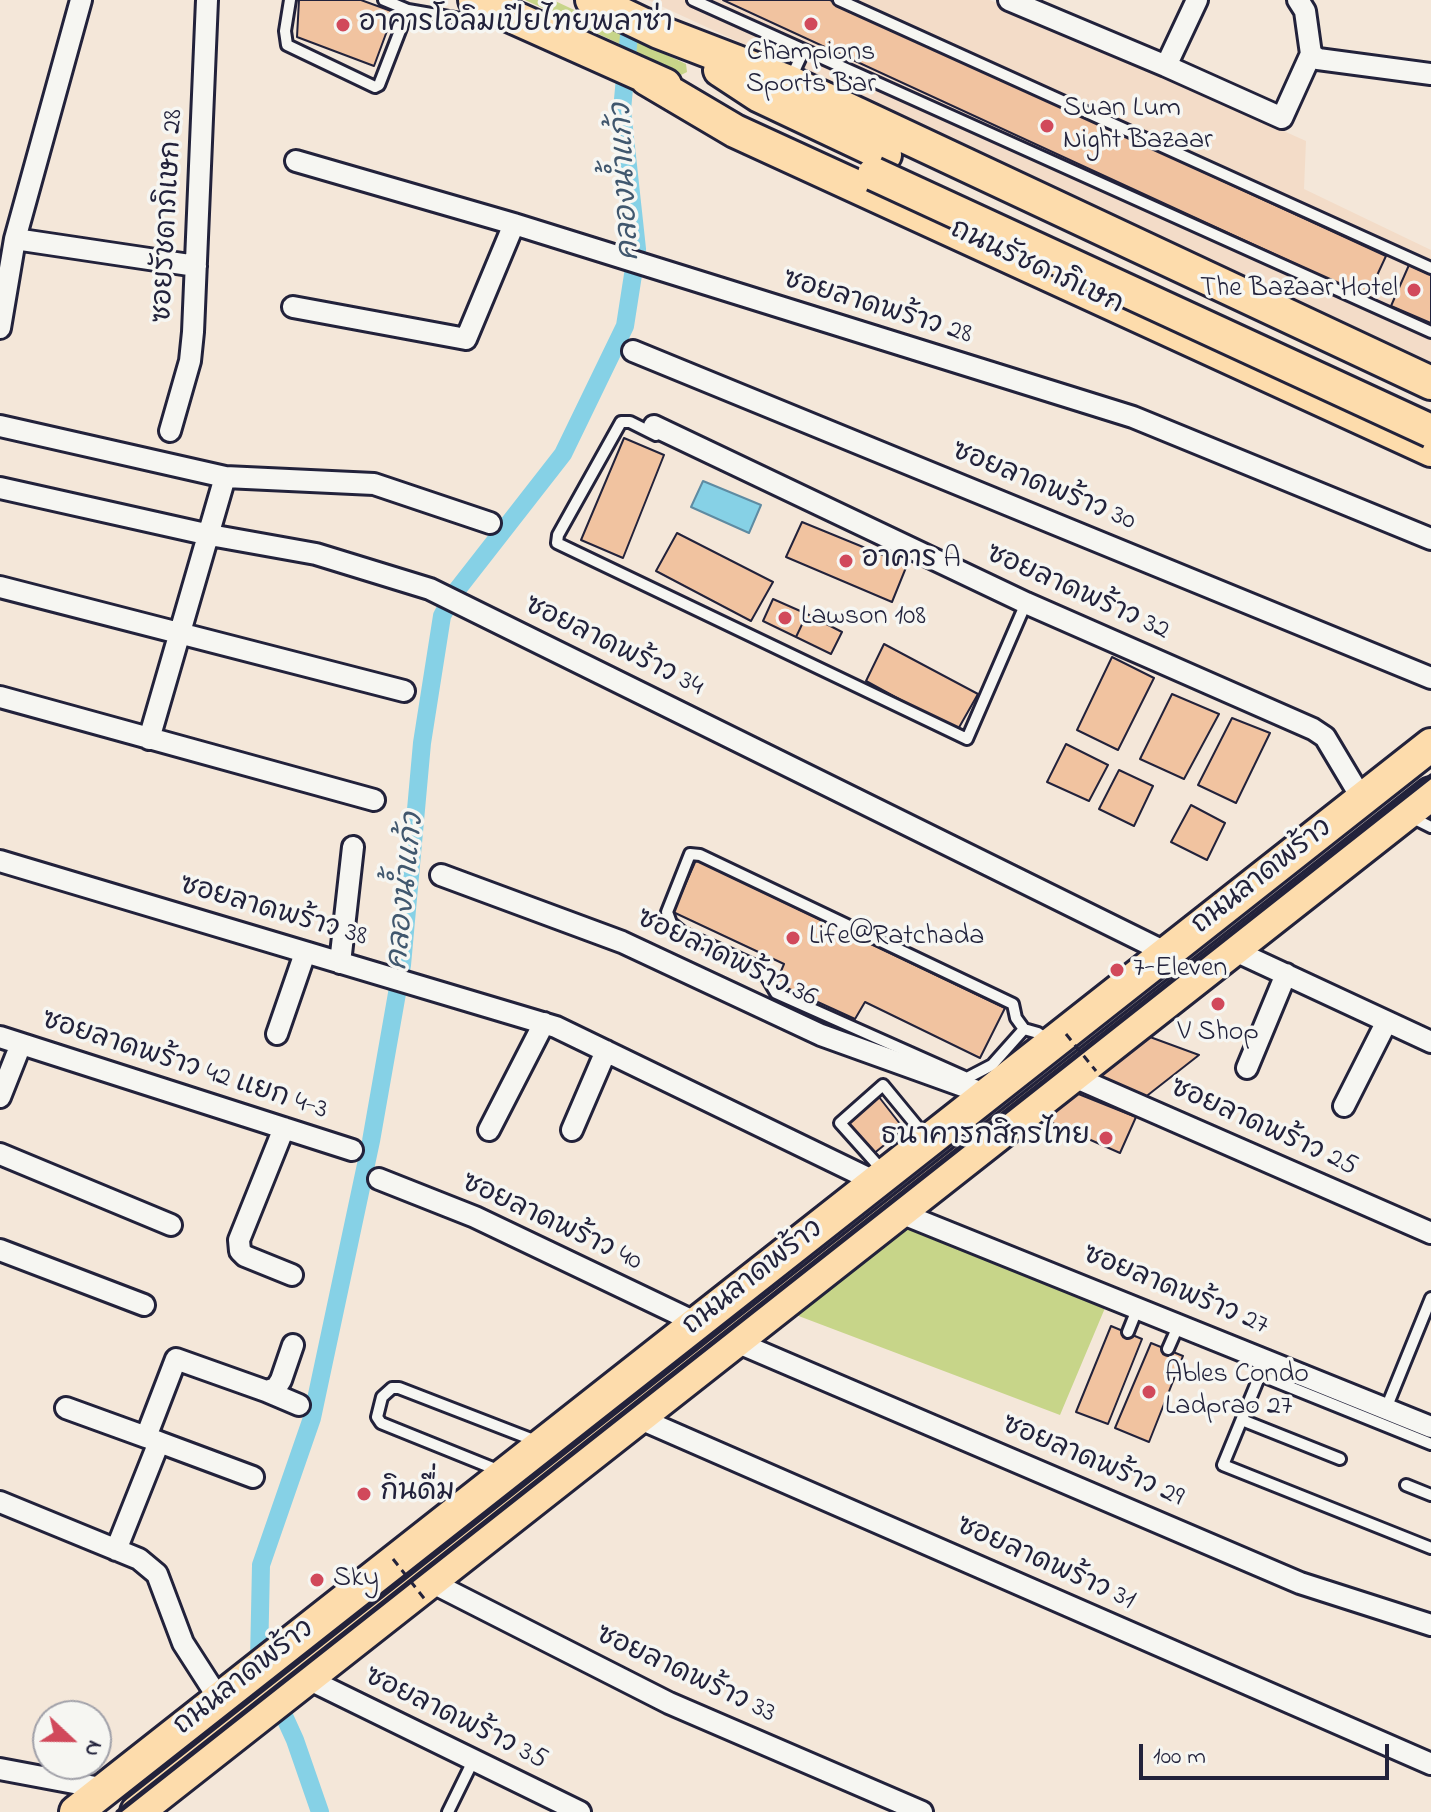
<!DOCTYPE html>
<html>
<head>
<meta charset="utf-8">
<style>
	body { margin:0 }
	#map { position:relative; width:1431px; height:1812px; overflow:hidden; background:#f4e7d9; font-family:"Indie Flower",sans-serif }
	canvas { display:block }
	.north { position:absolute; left:32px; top:1700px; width:80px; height:80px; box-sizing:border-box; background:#f6f6f2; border:2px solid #a1a1a9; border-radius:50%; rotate:112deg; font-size:22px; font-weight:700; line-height:32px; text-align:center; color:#22223b }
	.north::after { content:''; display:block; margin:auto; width:28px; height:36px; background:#d1495b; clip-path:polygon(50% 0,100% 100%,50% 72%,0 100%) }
	.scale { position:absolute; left:1139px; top:1744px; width:250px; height:36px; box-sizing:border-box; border:4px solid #22223b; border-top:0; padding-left:10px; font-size:24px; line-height:28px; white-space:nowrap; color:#22223b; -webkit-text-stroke:6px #f6f6f2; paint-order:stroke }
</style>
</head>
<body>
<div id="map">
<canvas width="1431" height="1812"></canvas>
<div class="north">N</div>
<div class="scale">100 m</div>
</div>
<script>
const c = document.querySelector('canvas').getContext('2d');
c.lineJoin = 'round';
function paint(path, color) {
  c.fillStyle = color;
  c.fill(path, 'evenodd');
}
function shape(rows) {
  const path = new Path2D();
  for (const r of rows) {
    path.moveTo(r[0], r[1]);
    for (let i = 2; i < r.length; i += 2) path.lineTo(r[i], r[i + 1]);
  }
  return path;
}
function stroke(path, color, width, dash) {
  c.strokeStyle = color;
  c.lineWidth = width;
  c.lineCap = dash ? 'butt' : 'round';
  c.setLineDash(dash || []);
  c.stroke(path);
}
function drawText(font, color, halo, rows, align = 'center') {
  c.font = font + ' "Indie Flower","Playpen Sans Thai",sans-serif';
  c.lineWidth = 7;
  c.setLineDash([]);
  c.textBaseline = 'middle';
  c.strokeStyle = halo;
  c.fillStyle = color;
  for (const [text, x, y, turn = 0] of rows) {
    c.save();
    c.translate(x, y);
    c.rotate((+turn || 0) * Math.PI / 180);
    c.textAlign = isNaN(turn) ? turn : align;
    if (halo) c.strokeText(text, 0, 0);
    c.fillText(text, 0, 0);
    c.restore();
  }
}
const built = shape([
	[648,0,990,0,1306,141,1304,189,1431,250,1431,362]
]);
const green = shape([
	[525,0,553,0,602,23,621,33,620,44],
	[635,40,686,64,687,72,681,75,633,52],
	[907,1226,1105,1308,1060,1415,796,1315]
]);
const water = shape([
	[703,481,761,505,749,533,691,507,703,481]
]);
const canal = shape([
	[320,1812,295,1740,259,1661,261,1565,312,1418,371,1141,402,965,422,743,442,616,453,595,563,454,625,326,637,249,622,110,629,35,628,12]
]);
const building = shape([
	[299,0,361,0,394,12,374,66,297,37,299,0],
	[723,0,830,0,1386,256,1367,297,723,0],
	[1409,265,1431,275,1431,323,1391,306,1409,265],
	[624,438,664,455,623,558,581,540,624,438],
	[802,522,907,565,892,602,786,557,802,522],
	[677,533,773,582,751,621,656,571,677,533],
	[773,599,807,614,796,637,763,621,773,599],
	[807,614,842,632,831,654,796,637,807,614],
	[884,644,978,694,957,731,866,681,884,644],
	[1112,657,1154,678,1118,750,1077,730,1112,657],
	[1172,694,1219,714,1184,779,1140,759,1172,694],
	[1232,718,1270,733,1236,803,1198,785,1232,718],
	[1066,744,1108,765,1089,801,1047,782,1066,744],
	[1119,770,1153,786,1134,826,1099,809,1119,770],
	[1191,805,1225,823,1207,860,1171,842,1191,805],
	[696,860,1005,1008,980,1058,865,1002,855,1019,776,983,784,964,673,912,696,860],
	[1150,1037,1199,1055,1139,1102,1093,1082,1150,1037],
	[1076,1093,1136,1117,1120,1153,1050,1122,1055,1112,1076,1093],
	[879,1097,904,1129,872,1155,846,1123,879,1097],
	[1111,1326,1142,1339,1108,1424,1076,1412,1111,1326],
	[1151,1343,1183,1356,1149,1442,1115,1428,1151,1343]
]);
const service = shape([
	[290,0,285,31,287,45,375,87,379,85,408,10,466,20,485,11],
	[384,0,408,10],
	[693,0,1431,332],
	[839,0,1431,268],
	[790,80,804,50],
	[656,435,630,422,621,422,558,535,557,543,967,739,1026,603],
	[1411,817,1431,827],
	[1024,1029,992,1065,967,1078,776,993,762,969,683,933,671,923,667,912,690,854,700,855,1013,1004,1016,1018,1024,1029,1038,1033,1048,1040],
	[883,1171,840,1123,883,1085,925,1136],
	[1128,1332,1138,1307],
	[1168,1349,1179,1324],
	[1385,1411,1431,1298],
	[1242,1420,1340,1459],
	[1431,1444,1260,1375,1223,1465,1431,1548],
	[500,1471,381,1423,377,1417,382,1397,392,1388,399,1388,536,1441],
	[1406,1485,1431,1495],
	[448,1812,474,1759]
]);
const minor = shape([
	[1009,0,1166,66,1282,118,1311,54],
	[1298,0,1305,11,1311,54,1318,59,1431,74],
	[1166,66,1197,0],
	[296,161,514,224,1133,417,1431,539],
	[15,239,196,266],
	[293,307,466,339,514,224],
	[0,328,15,239,81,0],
	[633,351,1431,678],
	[0,426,225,477],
	[654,426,1026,603,1313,729,1325,737,1362,799],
	[170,431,190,361,193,332,207,0],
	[0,488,210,535,316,554,430,589,1167,953],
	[0,587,404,691],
	[0,697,374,800],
	[149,739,225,477,374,484,490,523],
	[0,861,556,1027,878,1183],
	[441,875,622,942,821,1035,988,1095],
	[1233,950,1431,1042],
	[340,963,353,847],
	[277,1034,305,953],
	[0,1037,352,1150],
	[1247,1068,1286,974],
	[1072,1076,1431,1233],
	[0,1097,21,1044],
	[1344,1106,1386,1023],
	[284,1128,239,1240,240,1251,245,1256,292,1275],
	[489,1130,544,1023],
	[572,1130,606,1051],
	[0,1154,171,1225],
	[379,1179,475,1217,697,1323],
	[898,1212,1431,1427],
	[0,1250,144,1305],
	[734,1341,1300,1583,1431,1625],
	[266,1391,299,1405],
	[66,1408,146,1437],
	[636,1417,1431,1764],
	[159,1442,253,1477],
	[0,1502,139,1559,157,1574,183,1643,219,1699],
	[116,1550,159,1442,146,1437,176,1359,266,1391,276,1388,281,1380,293,1345],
	[429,1581,669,1703,922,1812],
	[306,1678,580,1812],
	[0,1769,106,1789]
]);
const primary = shape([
	[475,0,665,85],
	[592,0,659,32,789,82,1431,383],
	[720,70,758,95,885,155],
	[647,79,735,131,1431,450],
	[76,1812,1431,745],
	[137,1812,1431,794]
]);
const rail = shape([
	[118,1812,1431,776]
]);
const pathBridge = shape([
	[1066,1034,1096,1071],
	[393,1559,427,1602]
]);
const primaryBridge = shape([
	[874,174,1431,431]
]);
const markers = [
	[811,24,8,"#d1495b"],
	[343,25,8,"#d1495b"],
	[1047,126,8,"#d1495b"],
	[1414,290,8,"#d1495b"],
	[846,561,8,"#d1495b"],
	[785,618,8,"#d1495b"],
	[793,938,8,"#d1495b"],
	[1117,970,8,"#d1495b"],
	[1218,1004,8,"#d1495b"],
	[1106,1138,8,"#d1495b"],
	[1149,1392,8,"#d1495b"],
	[364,1494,8,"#d1495b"],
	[317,1580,8,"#d1495b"]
];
const poiNames = [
	["อาคารโอลิมเปียไทยพลาซ่า",359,25],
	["Champions",811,54,"center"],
	["Sports Bar",811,86,"center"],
	["Suan Lum",1063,110],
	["Night Bazaar",1063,142],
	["The Bazaar Hotel",1398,290,"right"],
	["อาคาร A",862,561],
	["Lawson 108",801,618],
	["Life@Ratchada",809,938],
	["7-Eleven",1133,970],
	["V Shop",1218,1034,"center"],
	["ธนาคารกสิกรไทย",1090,1138,"right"],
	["Ables Condo",1165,1376],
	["Ladprao 27",1165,1408],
	["กินดื่ม",380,1494],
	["Sky",333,1580]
];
const streetNames = [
	["ซอยรัชดาภิเษก 28",170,216,-87],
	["ถนนรัชดาภิเษก",1036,269,25],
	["ซอยลาดพร้าว 28",877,309,17],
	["ซอยลาดพร้าว 30",1043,488,22],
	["ซอยลาดพร้าว 32",1077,594,24],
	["ซอยลาดพร้าว 34",613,648,26],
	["ถนนลาดพร้าว",1263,878,-38],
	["ซอยลาดพร้าว 38",273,913,16],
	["ซอยลาดพร้าว 36",726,960,25],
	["ซอยลาดพร้าว 42 แยก 4-3",184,1067,18],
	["ซอยลาดพร้าว 25",1263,1129,24],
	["ซอยลาดพร้าว 40",551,1224,25],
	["ถนนลาดพร้าว",754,1279,-38],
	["ซอยลาดพร้าว 27",1175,1292,22],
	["ซอยลาดพร้าว 29",1092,1463,23],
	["ซอยลาดพร้าว 31",1045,1565,24],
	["ซอยลาดพร้าว 33",685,1676,25],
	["ถนนลาดพร้าว",245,1679,-38],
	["ซอยลาดพร้าว 35",455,1720,26]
];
const waterNames = [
	["คลองน้ำแก้ว",628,182,-93],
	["คลองน้ำแก้ว",408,892,-84]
];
paint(built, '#f3dcc8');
paint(green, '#c7d589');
paint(water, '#86d1e6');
stroke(water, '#5e8ba2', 2);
stroke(canal, '#86d1e6', 18);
paint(building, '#f1c3a0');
stroke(building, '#22223b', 2);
stroke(service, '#22223b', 16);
stroke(minor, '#22223b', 26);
stroke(primary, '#22223b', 38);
stroke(service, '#f6f6f2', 10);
stroke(minor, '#f6f6f2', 20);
stroke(primary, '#fddcac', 32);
stroke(rail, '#22223b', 5);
stroke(primaryBridge, '#22223b', 38, []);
stroke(pathBridge, '#22223b', 3, [8, 6]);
stroke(primaryBridge, '#fddcac', 32);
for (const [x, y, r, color] of markers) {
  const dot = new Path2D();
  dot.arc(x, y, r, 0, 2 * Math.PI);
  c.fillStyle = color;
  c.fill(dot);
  stroke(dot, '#f6f6f2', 3);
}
drawText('28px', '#22223b', '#f6f6f2', poiNames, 'left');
drawText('28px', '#22223b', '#f6f6f2', streetNames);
drawText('italic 30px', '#40576e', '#f6f6f2', waterNames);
</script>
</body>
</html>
